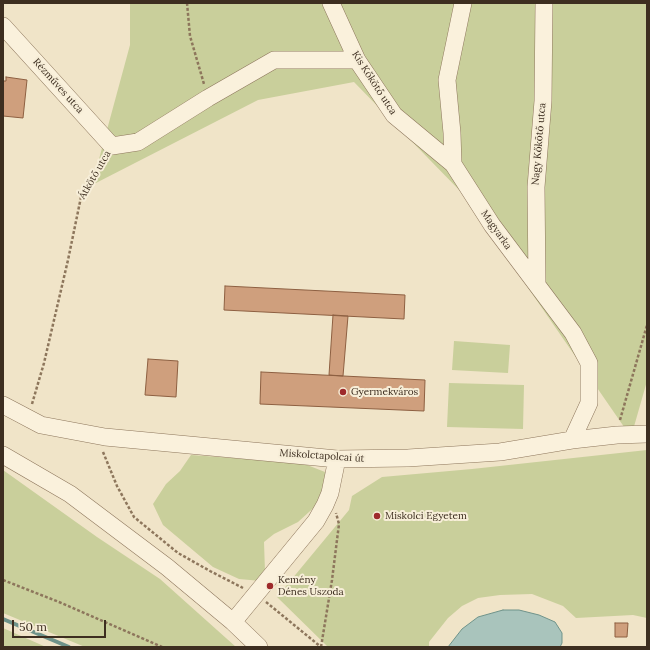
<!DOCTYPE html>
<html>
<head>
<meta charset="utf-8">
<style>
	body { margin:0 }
	#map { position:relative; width:650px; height:650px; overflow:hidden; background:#f0e4c8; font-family:Lora,serif }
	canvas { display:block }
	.frame { position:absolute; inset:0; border:4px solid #3d2e20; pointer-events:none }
	.scale { position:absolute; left:12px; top:620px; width:94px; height:18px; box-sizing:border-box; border:2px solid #3d2e20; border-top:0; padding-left:5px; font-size:12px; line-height:14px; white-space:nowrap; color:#3d2e20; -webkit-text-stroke:3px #f7eed8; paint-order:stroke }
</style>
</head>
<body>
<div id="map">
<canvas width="650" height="650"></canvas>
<div class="frame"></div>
<div class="scale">50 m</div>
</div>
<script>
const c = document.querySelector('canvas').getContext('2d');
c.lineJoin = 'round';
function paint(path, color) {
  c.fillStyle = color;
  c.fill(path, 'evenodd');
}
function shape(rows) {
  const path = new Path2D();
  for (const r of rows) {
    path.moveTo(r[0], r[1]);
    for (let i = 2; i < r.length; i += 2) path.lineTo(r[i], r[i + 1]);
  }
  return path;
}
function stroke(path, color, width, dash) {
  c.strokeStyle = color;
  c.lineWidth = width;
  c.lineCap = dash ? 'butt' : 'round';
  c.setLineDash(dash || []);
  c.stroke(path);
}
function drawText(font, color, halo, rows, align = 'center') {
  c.font = font + ' Lora,serif';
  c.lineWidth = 4;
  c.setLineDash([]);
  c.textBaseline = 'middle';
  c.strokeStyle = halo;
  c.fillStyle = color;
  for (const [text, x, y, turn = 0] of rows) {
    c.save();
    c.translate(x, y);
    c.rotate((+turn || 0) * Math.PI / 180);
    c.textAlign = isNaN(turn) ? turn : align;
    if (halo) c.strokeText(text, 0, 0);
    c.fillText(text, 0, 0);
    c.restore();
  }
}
const green = shape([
	[130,3,647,3,647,381,631,437,464,195,354,82,258,100,92,185,130,45],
	[454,341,510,345,508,373,452,370],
	[449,383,524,385,523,429,447,427],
	[647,450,647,618,633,615,576,618,563,606,532,594,500,595,478,598,462,606,448,618,429,642,429,647,328,647,277,597,349,510,352,496,382,477,472,469],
	[191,455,302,463,325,472,328,481,320,502,298,522,274,534,264,542,265,572,261,581,239,579,213,567,163,525,153,504,166,484,180,471],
	[3,470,97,537,160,579,236,647,85,647,3,613],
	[3,628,46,647,3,647]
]);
const water = shape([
	[503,610,519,610,539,615,555,622,562,633,562,643,560,647,448,647,462,629,478,617,503,610]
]);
const stream = shape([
	[3,619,69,647]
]);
const building = shape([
	[6,77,27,80,23,118,3,116,3,81,6,81,6,77],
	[225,286,405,295,404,319,224,310,225,286],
	[333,315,348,316,343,376,329,375,333,315],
	[148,359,178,361,176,397,145,395,148,359],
	[261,372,425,380,424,411,260,404,261,372],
	[615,623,628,623,627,637,615,637,615,623]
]);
const path = shape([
	[187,3,190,36,204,84],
	[32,404,44,363,68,260,81,197,105,158],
	[620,420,647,325],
	[103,452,117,486,134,517,178,553,210,571,243,588],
	[3,580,59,602,162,647],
	[266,602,321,647],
	[321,647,332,580,339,524,336,513]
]);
const minor = shape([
	[331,3,357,60,394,115,453,164],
	[463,3,447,80,452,133,453,164,492,225,573,333,589,363,589,403,572,440],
	[3,26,112,146,138,142,208,98,274,60,357,60],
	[537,285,536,187,543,101,544,3],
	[3,405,41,425,105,437,337,459,408,458,500,452,572,440,617,435,647,434],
	[3,455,70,494,167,567,233,622,259,647],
	[233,622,316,521,325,505,330,493,337,459]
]);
const markers = [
	[343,392,4,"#9e2a2b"],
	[377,516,4,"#9e2a2b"],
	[270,586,4,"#9e2a2b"]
];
const streetNames = [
	["Kis Kőkötő utca",374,83,57],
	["Rézműves utca",58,86,48],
	["Nagy Kőkötő utca",539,144,-85],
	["Átkötő utca",95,175,-60],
	["Magyarka",496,230,55],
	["Miskolctapolcai út",322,456,4]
];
const poiNames = [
	["Gyermekváros",351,392],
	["Miskolci Egyetem",385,516],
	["Kemény",278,580],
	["Dénes Uszoda",278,592]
];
paint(green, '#c9cf9b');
paint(water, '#a9c4bc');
stroke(water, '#6f938a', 1);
stroke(stream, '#6f938a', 4);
paint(building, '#cf9f7d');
stroke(building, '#8d5f41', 1);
stroke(minor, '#8d765c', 18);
stroke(path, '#8d765c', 2.5, [3, 2]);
stroke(minor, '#faf1dc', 17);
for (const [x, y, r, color] of markers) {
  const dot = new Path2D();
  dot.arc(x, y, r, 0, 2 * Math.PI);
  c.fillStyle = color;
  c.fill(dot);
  stroke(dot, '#f7eed8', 1.5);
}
drawText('10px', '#3d2e20', '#f7eed8', streetNames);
drawText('10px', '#3d2e20', '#f7eed8', poiNames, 'left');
</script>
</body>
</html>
